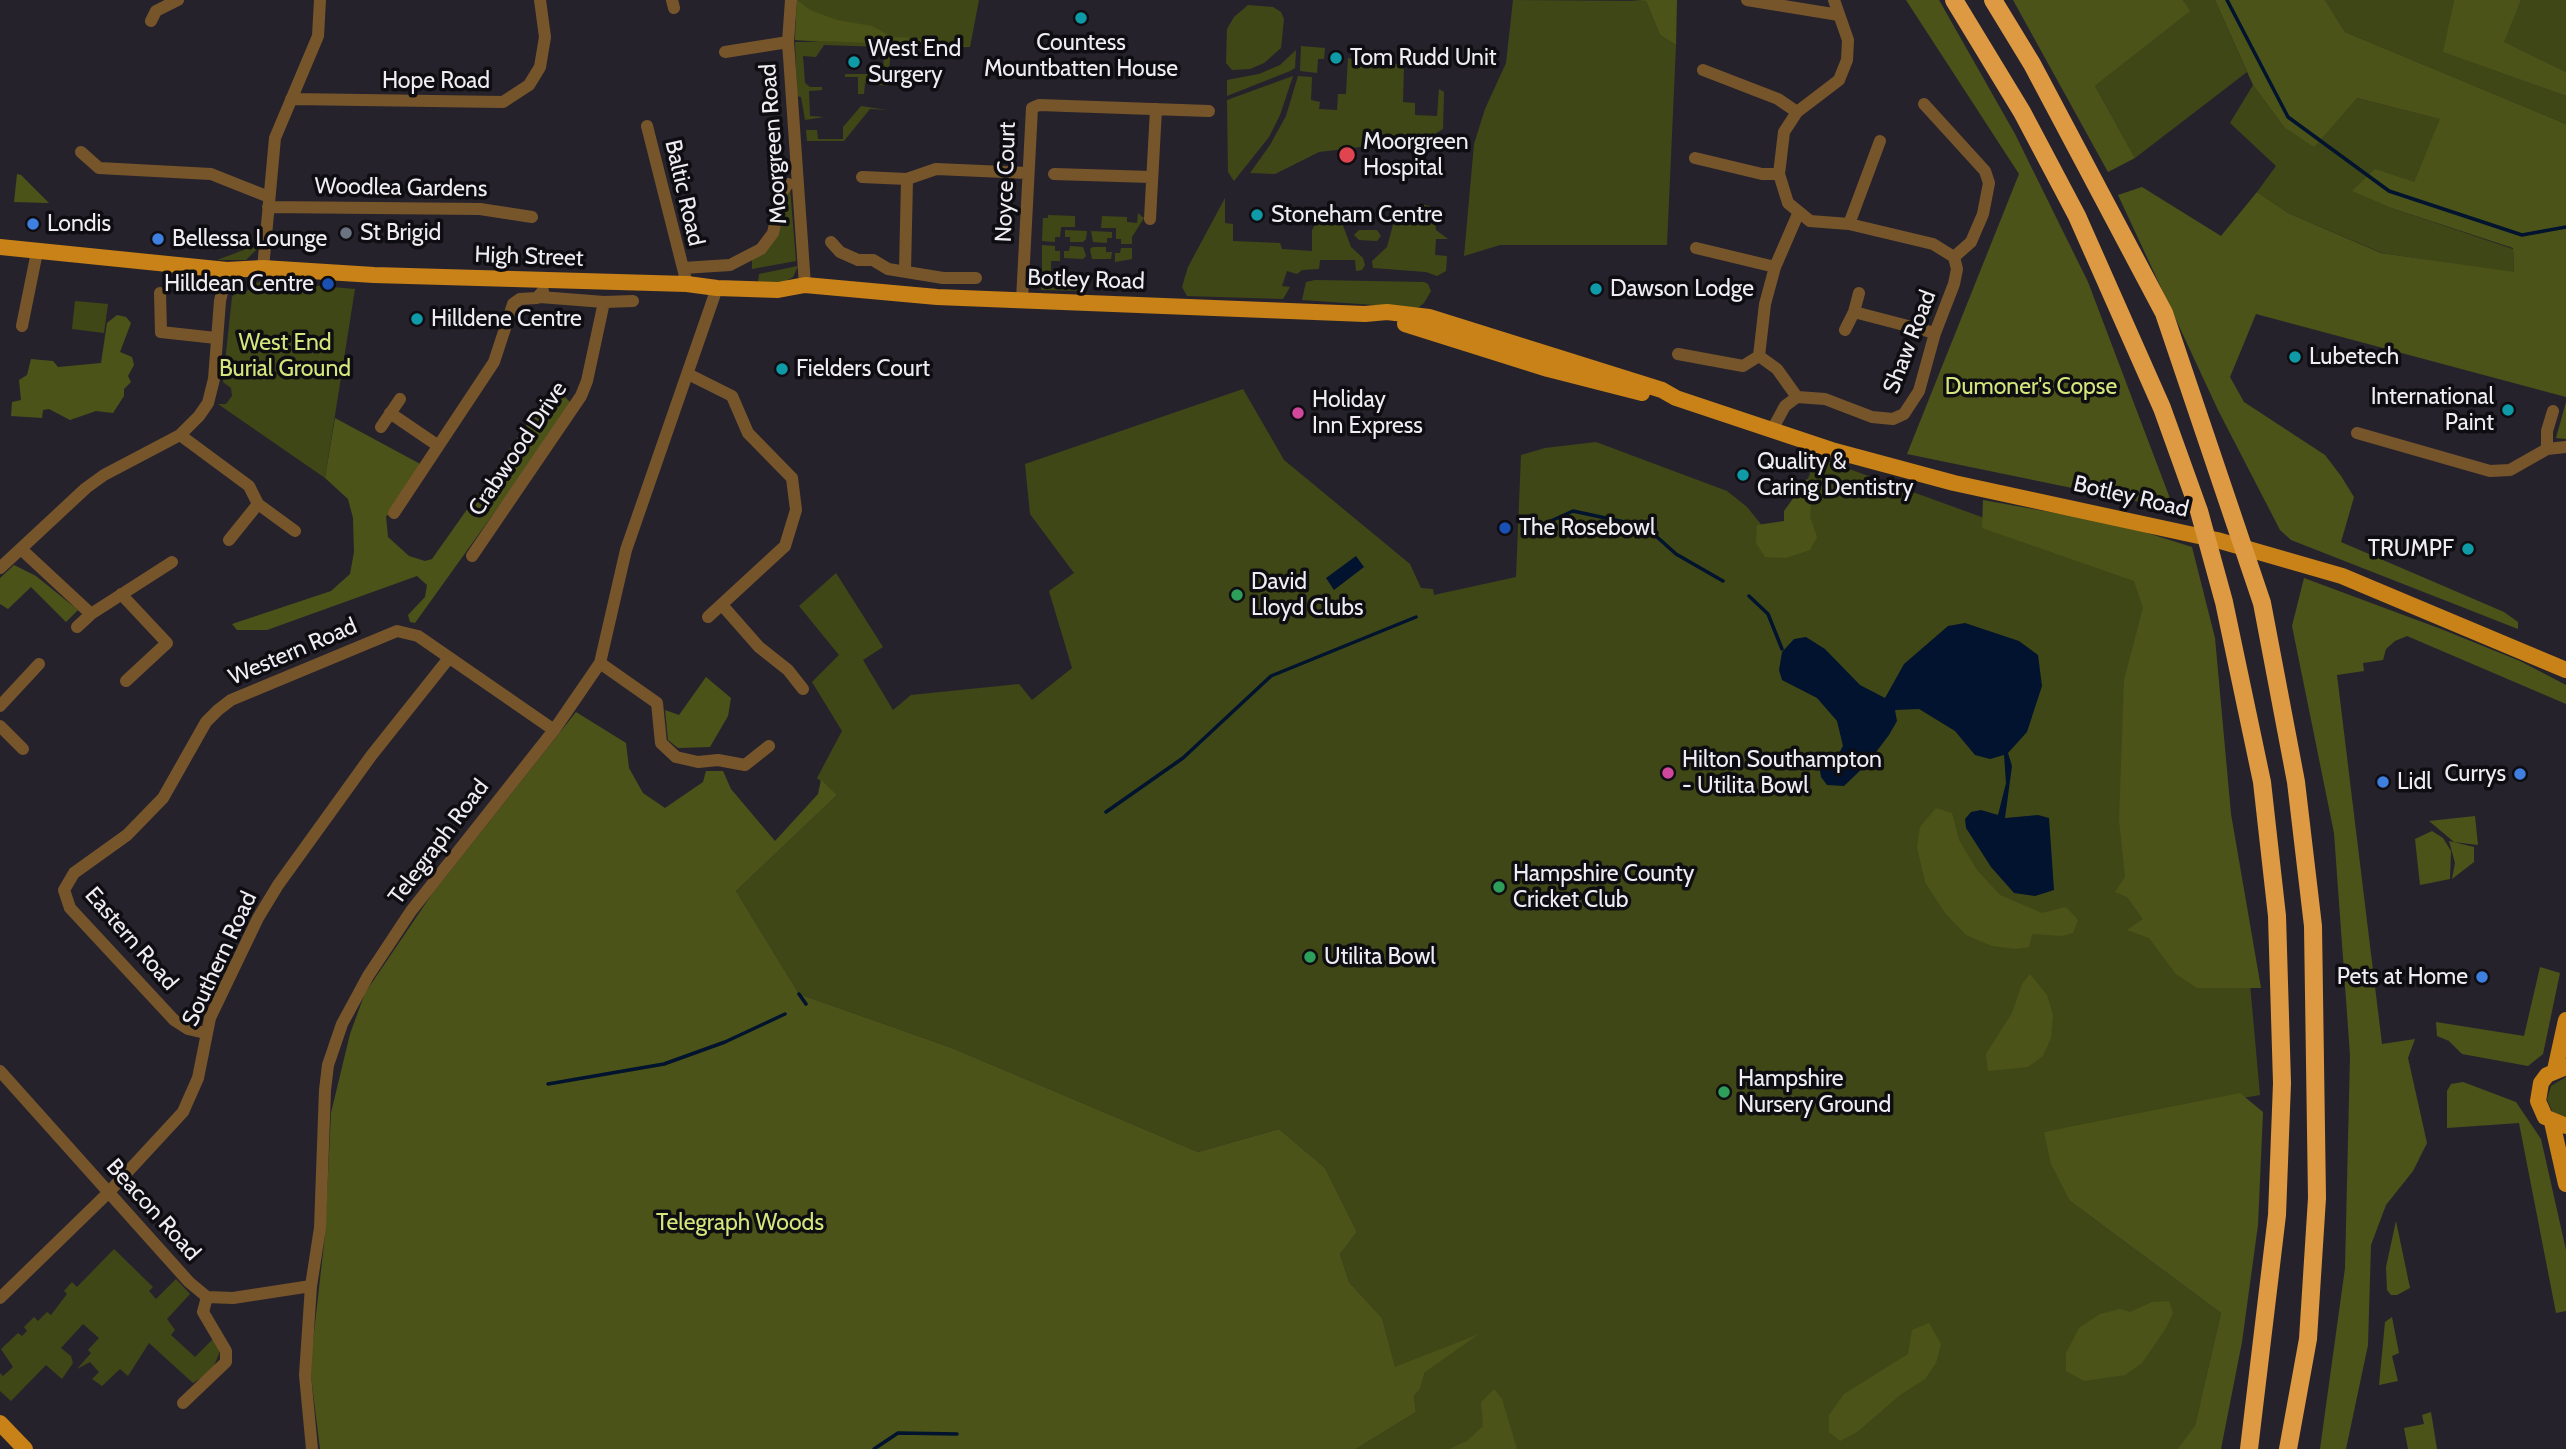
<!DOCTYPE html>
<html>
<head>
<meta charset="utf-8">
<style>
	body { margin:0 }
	canvas { display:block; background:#26222c }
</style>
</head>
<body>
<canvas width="2566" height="1449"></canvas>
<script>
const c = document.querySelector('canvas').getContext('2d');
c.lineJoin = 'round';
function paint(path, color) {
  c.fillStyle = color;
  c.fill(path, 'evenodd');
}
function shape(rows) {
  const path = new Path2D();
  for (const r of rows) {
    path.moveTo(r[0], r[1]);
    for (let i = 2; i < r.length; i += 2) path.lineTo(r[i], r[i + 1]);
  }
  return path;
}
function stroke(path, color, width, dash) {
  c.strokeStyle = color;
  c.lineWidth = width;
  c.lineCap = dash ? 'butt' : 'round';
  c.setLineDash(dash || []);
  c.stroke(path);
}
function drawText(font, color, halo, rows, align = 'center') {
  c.font = font + ' Cabin,sans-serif';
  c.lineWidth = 7;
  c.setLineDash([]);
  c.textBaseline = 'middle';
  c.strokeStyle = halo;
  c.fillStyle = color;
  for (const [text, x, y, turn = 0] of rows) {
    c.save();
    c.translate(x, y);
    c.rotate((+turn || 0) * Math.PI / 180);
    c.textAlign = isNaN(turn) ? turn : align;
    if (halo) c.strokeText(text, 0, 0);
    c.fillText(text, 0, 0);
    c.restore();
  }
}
const green = shape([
	[797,0,979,0,970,47,891,46,888,86,865,83,864,94,858,94,858,77,845,77,845,74,883,74,884,47,824,45,816,57,803,56,805,83,810,87,822,87,822,90,809,91,810,116,824,117,805,120,801,97,797,96,795,42,820,42,795,40],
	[1513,0,1646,1,1660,35,1676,45,1667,245,1500,245,1464,256,1474,144,1485,109,1506,63],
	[2183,0,2215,0,2247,72,2135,158,2095,86,2189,11],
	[2325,0,2454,0,2444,52,2566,96,2566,124,2345,32],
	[2521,0,2566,0,2566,72,2503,42],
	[1248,5,1273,7,1281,12,1284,19,1281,48,1264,63,1250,69,1232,70,1226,63,1227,29,1234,17],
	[1301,46,1325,48,1324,59,1318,59,1317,73,1300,71],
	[1296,50,1295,68,1290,71,1227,96,1227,80,1259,74,1280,65],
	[1348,58,1371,63,1404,64,1403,102,1415,103,1415,115,1437,116,1439,89,1444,92,1443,129,1426,139,1319,152,1275,174,1250,173,1270,145,1286,116,1298,76,1312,77,1311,100,1320,102,1319,109,1337,110,1338,94,1346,94],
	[1293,76,1280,115,1269,137,1234,181,1228,172,1227,100],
	[2253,85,2284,127,2357,98,2441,119,2414,182,2353,191,2391,208,2513,249,2514,273,2382,253,2288,213,2257,192,2276,166,2230,123],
	[861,106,887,110,870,109,844,141,807,141,806,130,817,130,818,139,843,139,843,127],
	[790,188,796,261,752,269,752,259,781,210,786,209,786,199,783,198],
	[1225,198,1225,223,1233,224,1233,241,1280,243,1282,249,1312,251,1312,230,1316,223,1342,223,1351,247,1363,258,1365,265,1362,270,1356,271,1355,260,1320,260,1319,269,1302,270,1297,274,1287,271,1282,286,1290,287,1283,299,1187,296,1182,287,1188,267],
	[1417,203,1433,207,1436,230,1448,239,1436,239,1435,255,1447,256,1446,271,1437,276,1426,272,1373,268,1372,261,1387,247,1394,221,1416,221,1416,213,1389,209,1417,210],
	[1138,213,1144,218,1132,237,1132,244,1121,244,1121,239,1116,239,1116,228,1101,228,1102,216,1127,217,1127,222,1137,223],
	[1048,215,1075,216,1075,227,1061,227,1060,237,1055,237,1055,242,1042,241,1043,218,1048,218],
	[1065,230,1087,231,1086,239,1083,242,1070,242,1070,237,1065,237],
	[1359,230,1377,230,1381,236,1377,241,1359,240,1354,235],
	[1091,231,1112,232,1112,238,1107,238,1107,243,1093,242],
	[1042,245,1055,246,1055,251,1060,251,1060,261,1051,261,1051,276,1042,276],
	[1070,246,1083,247,1086,256,1083,259,1064,258,1064,251,1069,251],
	[259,247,246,260,217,260,249,248],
	[1093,247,1106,247,1106,252,1112,252,1111,259,1092,259,1090,249],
	[1121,248,1132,248,1132,259,1115,262,1115,253,1120,253],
	[798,266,793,277,784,282,758,282,759,274],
	[1083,275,1085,291,1041,290,1041,278,1053,279,1053,287,1068,289,1078,287,1082,282],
	[1315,280,1424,282,1428,284,1431,291,1424,303,1418,308,1302,300,1306,282],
	[263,281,355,289,325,478,218,404,226,404,232,396,231,388,223,382,232,297,237,290,241,288,243,293,252,288,251,284],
	[75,301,108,304,104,333,72,329],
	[1243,389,1284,460,1410,564,1421,588,1433,589,1434,595,1516,577,1521,455,1545,448,1596,442,1727,491,1747,507,1773,539,1801,498,1816,457,2161,582,2249,973,2260,1095,2044,1132,2070,1201,2221,1313,2190,1449,1356,1449,1416,1412,1414,1396,1420,1389,1425,1372,1395,1368,1382,1318,1349,1282,1340,1254,1357,1232,1325,1168,1279,1129,1198,1152,952,1048,799,994,736,891,837,795,817,778,842,731,812,682,839,655,799,606,836,573,883,647,863,660,893,710,911,695,1019,684,1032,700,1072,668,1049,591,1074,573,1030,514,1025,464],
	[2566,1077,2566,1118,2552,1111,2547,1099,2551,1086],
	[114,1249,153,1287,149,1291,156,1299,176,1279,190,1294,167,1319,175,1330,171,1335,195,1357,213,1339,220,1351,212,1371,193,1383,149,1343,128,1376,120,1369,102,1386,92,1379,99,1372,90,1362,77,1369,91,1353,88,1350,99,1338,83,1324,61,1348,71,1356,73,1363,62,1379,46,1365,11,1401,0,1391,0,1373,3,1376,13,1367,1,1349,18,1333,22,1336,27,1331,24,1327,34,1317,38,1321,47,1312,51,1315,67,1294,64,1291,72,1282,77,1287]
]);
const forest = shape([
	[797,0,810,10,837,20,872,26,892,37,935,39,970,47,795,40],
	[1629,0,1677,0,1676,45,1660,35,1646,1],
	[1906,0,1939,0,2015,134,2088,282,2174,509,1907,454,2019,174],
	[2013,0,2183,0,2190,11,2095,86,2135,158,2108,172],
	[2215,0,2325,0,2345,32,2566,124,2566,397,2256,314,2230,377,2244,402,2325,455,2341,476,2354,497,2341,542,2504,612,2518,622,2518,629,2291,540,2280,530,2218,410,2118,195,2142,187,2221,236,2257,192,2288,213,2381,253,2514,272,2513,248,2391,208,2352,191,2375,169,2414,182,2440,119,2357,98,2314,147,2284,127,2253,85],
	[2454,0,2521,0,2504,42,2566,72,2566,96,2443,52],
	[17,174,21,175,49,203,14,202],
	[117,315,126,317,131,323,120,352,132,357,134,365,128,376,131,382,124,389,124,396,113,413,96,411,70,420,49,409,43,410,42,418,11,416,12,402,21,400,19,380,27,375,31,359,53,361,58,367,101,363,107,323],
	[556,394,564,396,572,404,415,623,410,622,408,615,425,597,427,585,417,576,267,630,237,630,232,624,331,591,350,574,354,552,353,518,348,499,325,478,335,418,424,466,394,513,386,516,388,537,409,556,425,561,432,559,547,396],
	[2566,402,2566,439,2556,438],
	[1807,479,1813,483,1810,517,1817,537,1810,550,1786,558,1765,557,1756,543,1757,525,1784,521,1784,511],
	[1983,500,2122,525,2192,547,2215,638,2231,814,2261,988,2197,988,2176,974,2149,938,2127,930,2143,919,2127,897,2115,892,2125,877,2119,820,2124,680,2143,608,2134,581,1982,528],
	[14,565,36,576,78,610,66,622,31,587,8,609,0,604,0,578],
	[2304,578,2441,629,2520,661,2566,685,2566,704,2407,636,2395,641,2386,649,2383,660,2363,663,2364,671,2337,675,2382,1044,2415,1039,2408,1058,2427,1143,2413,1171,2386,1205,2371,1245,2368,1345,2346,1449,2320,1449,2345,1268,2350,1055,2334,833,2292,626],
	[706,677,731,698,728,716,710,747,678,748,668,740,665,710,679,715],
	[576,712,626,743,629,768,643,793,665,808,703,782,706,771,723,771,731,789,775,841,818,794,821,780,837,795,736,891,799,994,952,1048,1198,1152,1279,1129,1325,1168,1357,1232,1340,1254,1349,1282,1382,1318,1395,1367,1479,1334,1425,1372,1420,1389,1414,1396,1416,1412,1356,1449,320,1449,310,1368,325,1235,331,1113,350,1034,365,993,432,894],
	[1936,808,1952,813,1959,840,1977,870,2000,895,2042,913,2066,907,2078,920,2073,933,2062,936,2032,934,2029,947,2016,949,1992,946,1966,935,1945,913,1925,882,1917,847,1920,827],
	[2475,816,2478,845,2454,842,2429,821],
	[2432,831,2443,838,2451,851,2450,879,2420,885,2415,839],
	[2449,841,2474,847,2474,862,2452,879,2455,863],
	[2540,967,2560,973,2543,1054,2528,1066,2462,1054,2449,1041,2437,1036,2436,1022,2524,1036],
	[2030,974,2047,995,2053,1015,2051,1038,2043,1056,2028,1067,1988,1071,1986,1054,2012,1013,2022,984],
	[2463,1082,2516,1102,2541,1139,2566,1250,2566,1311,2556,1313,2519,1123,2447,1128,2447,1091,2451,1084],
	[2240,1093,2263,1112,2258,1225,2242,1342,2221,1449,2178,1449,2195,1426,2221,1313,2070,1201,2051,1164,2044,1132],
	[2396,1221,2410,1288,2397,1295,2391,1295,2387,1290,2386,1267],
	[2169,1301,2173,1313,2166,1328,2142,1363,2125,1375,2084,1381,2066,1371,2066,1353,2079,1328,2100,1314,2120,1309,2130,1312,2152,1302],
	[2392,1317,2399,1353,2392,1356,2398,1381,2379,1385,2385,1322],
	[1929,1323,1941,1344,1936,1363,1925,1379,1900,1395,1857,1432,1840,1441,1829,1432,1829,1415,1844,1394,1908,1354,1912,1330],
	[1494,1389,1502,1399,1517,1449,1449,1449,1467,1441,1483,1426,1481,1402],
	[2431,1412,2437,1449,2408,1449,2404,1428,2424,1424,2422,1415]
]);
const water = shape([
	[1356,556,1364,567,1334,590,1326,578],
	[1965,623,2019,641,2038,655,2042,686,2027,732,2008,753,2012,766,2005,818,2038,815,2049,818,2054,890,2035,896,2014,893,1991,867,1966,828,1965,819,1971,812,1981,810,1998,815,2006,783,2004,755,1990,759,1975,755,1955,731,1919,709,1895,710,1897,721,1889,735,1867,764,1844,786,1827,785,1821,777,1819,764,1824,758,1838,755,1843,746,1837,721,1817,698,1782,680,1779,670,1782,652,1794,639,1806,637,1825,649,1860,685,1885,698,1904,664,1948,626]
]);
const stream = shape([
	[2227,0,2288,117,2389,191,2522,235,2566,227],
	[1531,530,1573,511,1629,523,1656,536,1676,554,1723,581],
	[1749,596,1768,614,1782,649],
	[1106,812,1183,758,1271,676,1416,617],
	[799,994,806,1004],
	[548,1084,664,1064,725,1042,785,1014],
	[874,1449,898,1433,957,1434]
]);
const minor = shape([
	[672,0,674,8],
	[791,0,788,42,805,285],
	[1747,0,1839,15],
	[1834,0,1848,40,1847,60,1839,80,1797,112,1784,132,1779,174,1788,203,1810,221,1849,224,1933,244,1954,257],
	[151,21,156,11,178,0],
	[725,52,788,42],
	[1703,70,1778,99,1797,112],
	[291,99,503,102,529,85,540,67,545,37,540,0],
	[1924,104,1985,171,1989,183,1983,214,1971,242,1954,257],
	[647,126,687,284],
	[81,152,99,168,211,174,269,197],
	[1695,158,1762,174,1779,174],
	[1054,174,1151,177],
	[862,177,907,179,936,169,1027,173],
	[268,207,480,209,532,217],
	[1150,219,1156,109],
	[1849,224,1880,141],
	[831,242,840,252,858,260,873,260,888,269,943,278,976,278],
	[1696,248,1775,267],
	[263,268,275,138,318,36,320,0],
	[683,268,730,265,761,249,773,233,782,192,788,184],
	[905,271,907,179],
	[160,293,161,332,216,338],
	[1859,293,1854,312,1935,333],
	[1022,300,1032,108,1039,105,1209,111],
	[604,302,633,301],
	[22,326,37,252],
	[1845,330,1854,312],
	[1678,354,1743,366,1759,356],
	[1759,356,1765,304,1775,267,1798,214],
	[1759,356,1777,369,1797,397],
	[688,374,732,396,748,433,792,478,796,510,785,546,708,617],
	[390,413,437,445],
	[381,427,400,399],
	[1772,430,1785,406,1797,397,1825,399,1872,417,1893,419,1904,414,1919,391,1935,333,1954,284,1957,269,1954,257],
	[2357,433,2490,471,2510,470,2547,449,2566,447],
	[180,435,249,486,258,504,295,531],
	[2547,449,2547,431,2553,411],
	[394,513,494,362,513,304,520,299,537,298,543,291],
	[229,540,258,504],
	[21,549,91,614],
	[472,556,581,396,587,381,604,302,540,297],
	[0,568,86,488,104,475,180,435,199,416,208,403,214,379,220,301,227,270],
	[121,594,167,643,126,681],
	[722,605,759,647,788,670,803,689],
	[77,627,91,614,172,562],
	[600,663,657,703,661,743,676,757,698,762,718,760,745,765,769,746],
	[0,706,39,664],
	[0,726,23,749],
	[205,1033,188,1029,174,1020,70,908,64,890,74,873,127,835,163,798,206,722,218,710,231,700,397,631,418,636,554,730],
	[0,1071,189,1282,207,1297,233,1298,311,1286],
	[0,1298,108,1193,183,1112,198,1078,210,1018,258,918,278,885,371,756,449,658],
	[183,1403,226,1362,226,1351,203,1312,207,1297],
	[312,1449,305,1375,311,1286,320,1228,325,1090,328,1065,342,1024,368,976,411,911,554,730,600,663,626,550,717,288]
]);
const major = shape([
	[0,247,227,270,263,268,374,275,687,284,717,288,778,290,805,285,937,297,1365,314,1387,312,1429,317,1662,390,1676,398,1835,451,1954,483,2217,540,2342,576,2566,670],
	[1405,324,1548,369,1642,393],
	[2566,1067,2547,1075,2541,1083,2538,1101,2545,1117,2566,1126],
	[2555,1070,2566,1020],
	[2552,1122,2566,1184],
	[0,1423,25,1449]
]);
const highway = shape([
	[1954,0,2022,112,2077,216,2162,408,2199,511,2224,602,2262,782,2277,916,2282,1083,2277,1215,2249,1449],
	[1993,0,2032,64,2164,313,2262,603,2296,782,2313,926,2317,1198,2308,1339,2288,1449]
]);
const markers = [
	[1081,18,7,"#0f9aa8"],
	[1336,58,7,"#0f9aa8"],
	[854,62,7,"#0f9aa8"],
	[1347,155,9,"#e0444e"],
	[1257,215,7,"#0f9aa8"],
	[33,224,7,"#3f7fe0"],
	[346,233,7,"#6b7280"],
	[158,239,7,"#3f7fe0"],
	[328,284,7,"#1a4fb4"],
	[1596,289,7,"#0f9aa8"],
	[417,319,7,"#0f9aa8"],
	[2295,357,7,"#0f9aa8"],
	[782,369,7,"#0f9aa8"],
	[2508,410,7,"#0f9aa8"],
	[1298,413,7,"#d1479c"],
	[1743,475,7,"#0f9aa8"],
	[1505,528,7,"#1a4fb4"],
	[2468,549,7,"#0f9aa8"],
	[1237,595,7,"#2e9e5b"],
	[1668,773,7,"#d1479c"],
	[2520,774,7,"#3f7fe0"],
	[2383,782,7,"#3f7fe0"],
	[1499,887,7,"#2e9e5b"],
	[1310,957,7,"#2e9e5b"],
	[2482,977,7,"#3f7fe0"],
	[1724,1092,7,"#2e9e5b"]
];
const poiNames = [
	["Countess",1081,43,"center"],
	["Mountbatten House",1081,69,"center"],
	["West End",868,49],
	["Surgery",868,75],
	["Tom Rudd Unit",1350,58],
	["Moorgreen",1363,142],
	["Hospital",1363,168],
	["Stoneham Centre",1271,215],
	["Londis",47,224],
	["St Brigid",360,233],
	["Bellessa Lounge",172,239],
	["Hilldean Centre",314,284,"right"],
	["Dawson Lodge",1610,289],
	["Hilldene Centre",431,319],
	["Lubetech",2309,357],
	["Fielders Court",796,369],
	["International",2494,397,"right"],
	["Paint",2494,423,"right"],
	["Holiday",1312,400],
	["Inn Express",1312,426],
	["Quality &",1757,462],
	["Caring Dentistry",1757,488],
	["The Rosebowl",1519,528],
	["TRUMPF",2454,549,"right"],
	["David",1251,582],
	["Lloyd Clubs",1251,608],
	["Hilton Southampton",1682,760],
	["- Utilita Bowl",1682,786],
	["Currys",2506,774,"right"],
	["Lidl",2397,782],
	["Hampshire County",1513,874],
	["Cricket Club",1513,900],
	["Utilita Bowl",1324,957],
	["Pets at Home",2468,977,"right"],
	["Hampshire",1738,1079],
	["Nursery Ground",1738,1105]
];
const streetNames = [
	["Hope Road",436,81],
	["Moorgreen Road",774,144,-94],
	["Noyce Court",1006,182,-88],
	["Woodlea Gardens",401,188,1],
	["Baltic Road",684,193,77],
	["High Street",529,257,2],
	["Botley Road",1086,280,2],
	["Shaw Road",1910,342,-69],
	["Crabwood Drive",518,449,-56],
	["Botley Road",2131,497,13],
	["Western Road",293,652,-23],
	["Telegraph Road",439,842,-53],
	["Eastern Road",131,939,49],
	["Southern Road",220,959,-65],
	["Beacon Road",153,1210,48]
];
const parkNames = [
	["West End",285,343],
	["Burial Ground",285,369],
	["Dumoner's Copse",2031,387],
	["Telegraph Woods",740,1223]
];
paint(green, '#404716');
paint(forest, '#4b5318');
paint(water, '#01132e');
stroke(stream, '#01132e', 3.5);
stroke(minor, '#76552b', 12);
stroke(major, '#c88217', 16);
stroke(highway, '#dd9a42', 18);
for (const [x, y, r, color] of markers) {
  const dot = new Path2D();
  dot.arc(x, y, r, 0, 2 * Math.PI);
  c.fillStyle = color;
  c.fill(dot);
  stroke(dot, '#0e0d11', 2.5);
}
drawText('23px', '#efedf3', '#0e0d11', poiNames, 'left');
drawText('23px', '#efedf3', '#0e0d11', streetNames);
drawText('23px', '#d5e67c', '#0e0d11', parkNames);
</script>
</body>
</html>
